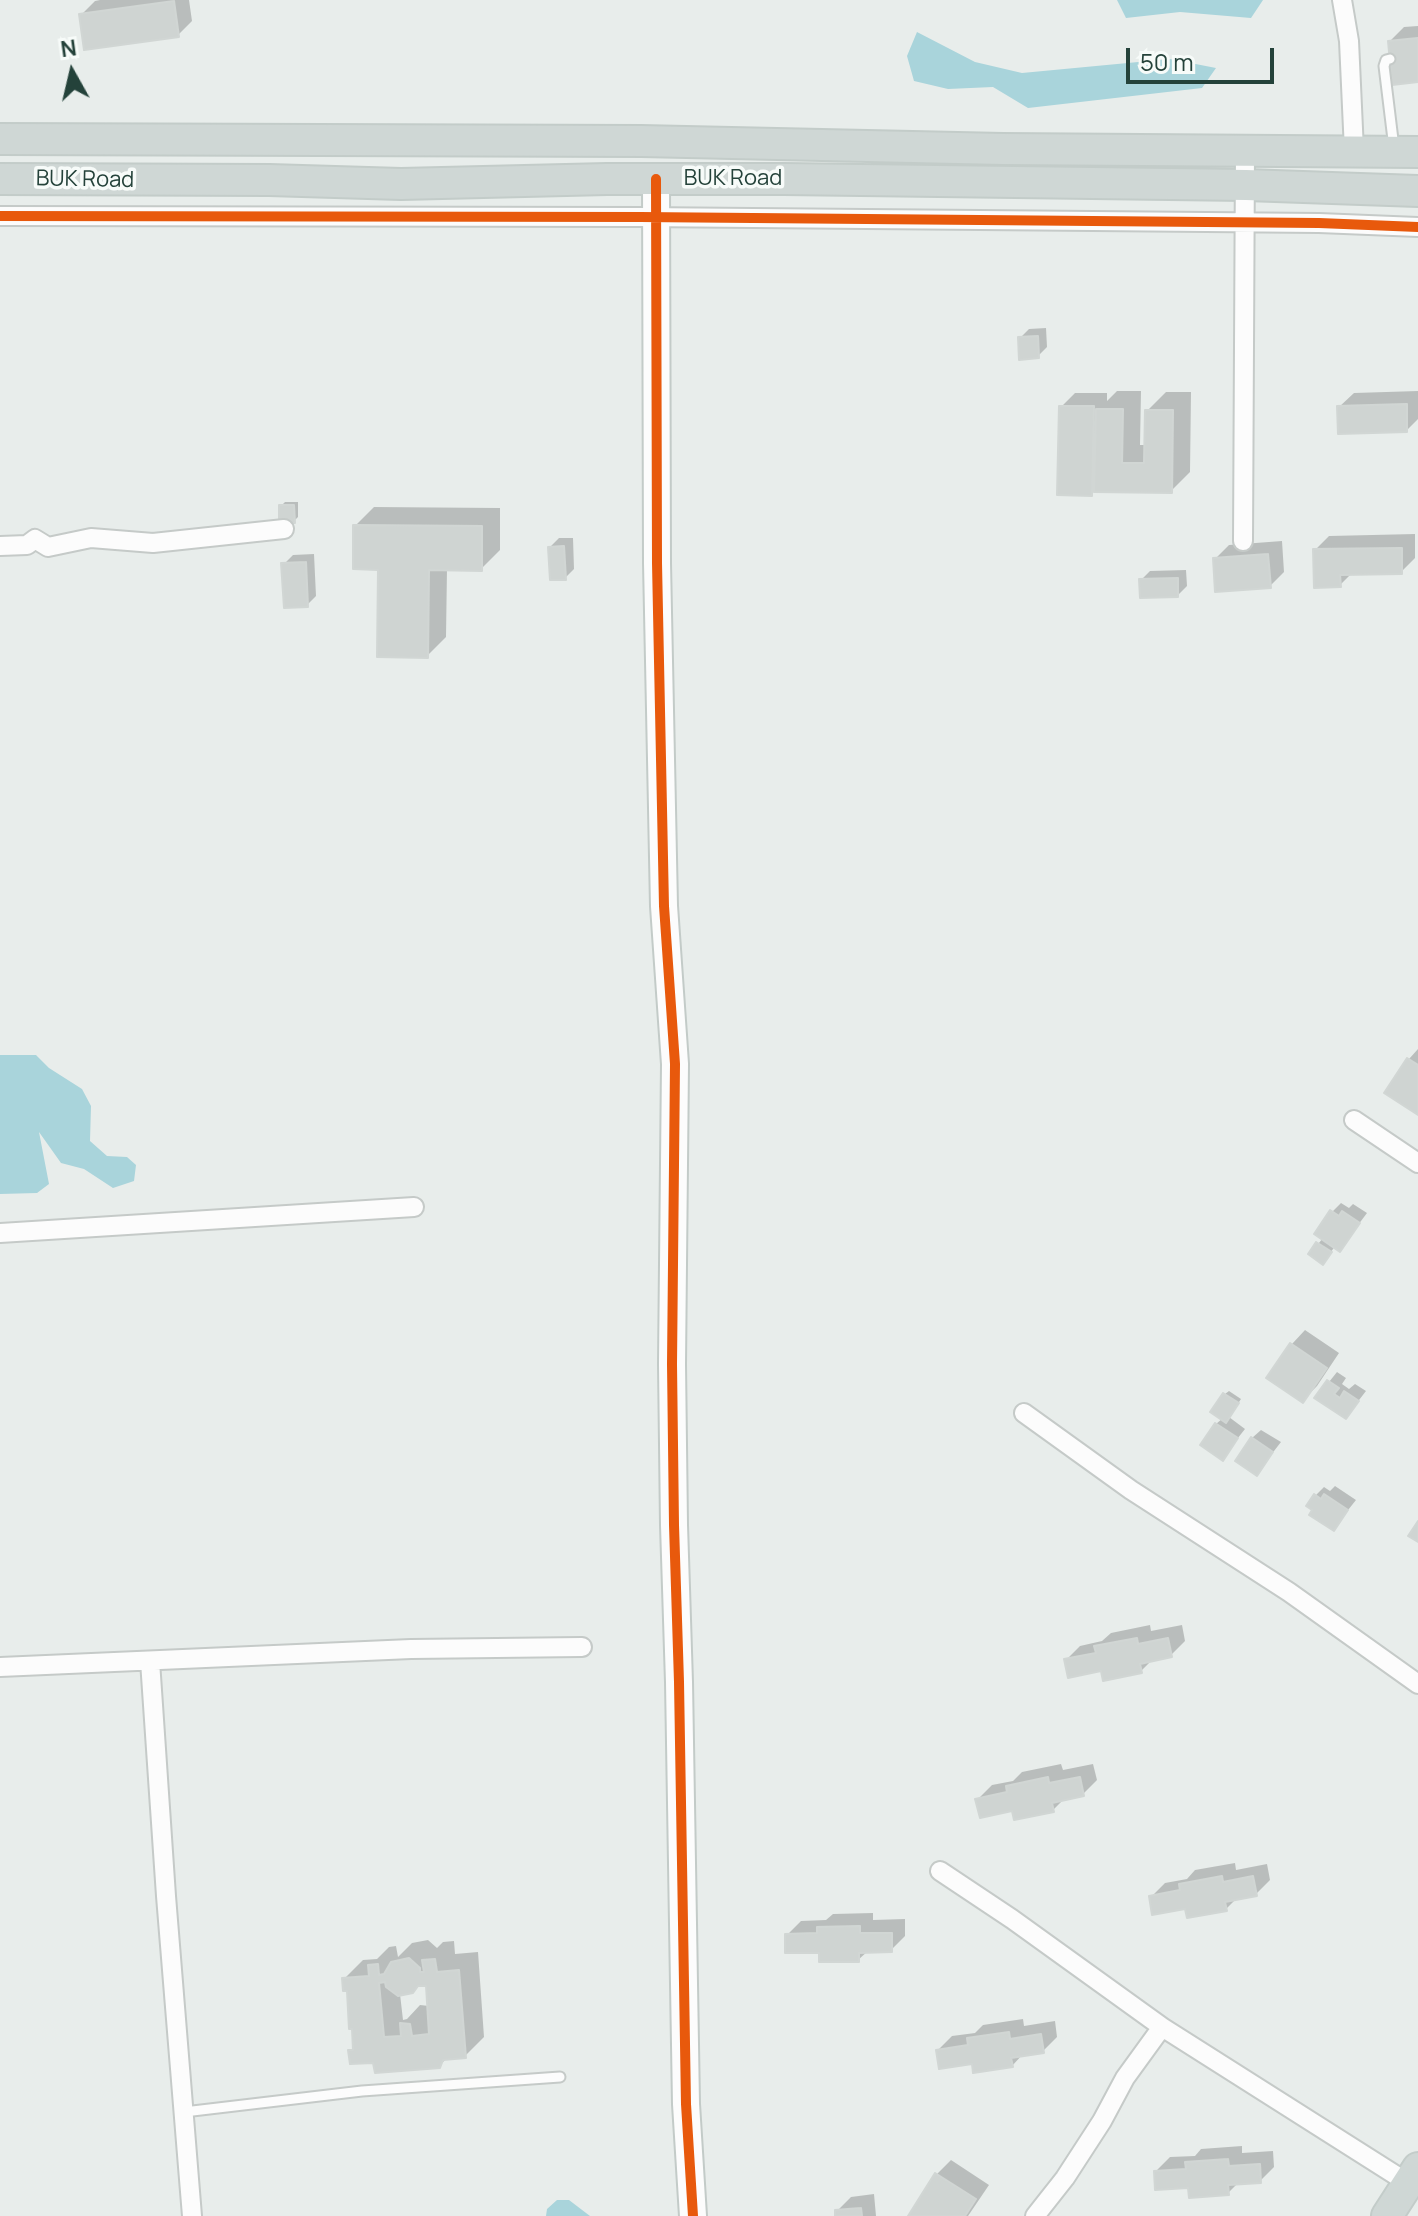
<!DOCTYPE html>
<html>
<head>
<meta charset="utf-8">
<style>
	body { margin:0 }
	#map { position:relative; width:1418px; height:2216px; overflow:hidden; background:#e8edeb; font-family:Manrope,sans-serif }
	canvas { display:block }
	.north { position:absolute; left:32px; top:32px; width:80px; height:80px; -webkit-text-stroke:6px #f7fbf9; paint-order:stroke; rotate:352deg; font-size:22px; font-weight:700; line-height:32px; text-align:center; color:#24423a }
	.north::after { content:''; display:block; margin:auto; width:28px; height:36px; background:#24423a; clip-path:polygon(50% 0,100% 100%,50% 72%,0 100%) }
	.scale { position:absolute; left:1126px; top:48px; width:148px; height:36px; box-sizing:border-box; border:4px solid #24423a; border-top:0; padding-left:10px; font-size:24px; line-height:28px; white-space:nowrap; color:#24423a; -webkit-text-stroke:6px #f7fbf9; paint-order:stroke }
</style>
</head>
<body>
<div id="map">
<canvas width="1418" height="2216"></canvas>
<div class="north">N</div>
<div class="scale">50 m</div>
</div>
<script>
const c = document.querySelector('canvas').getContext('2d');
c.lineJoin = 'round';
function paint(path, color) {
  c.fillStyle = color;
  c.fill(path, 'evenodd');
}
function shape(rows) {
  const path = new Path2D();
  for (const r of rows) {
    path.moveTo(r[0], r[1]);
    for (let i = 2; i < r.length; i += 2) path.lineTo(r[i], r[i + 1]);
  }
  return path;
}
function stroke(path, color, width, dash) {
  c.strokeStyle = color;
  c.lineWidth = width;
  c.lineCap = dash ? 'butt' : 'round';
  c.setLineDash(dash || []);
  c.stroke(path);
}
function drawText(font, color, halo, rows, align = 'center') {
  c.font = font + ' Manrope,sans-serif';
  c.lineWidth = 7;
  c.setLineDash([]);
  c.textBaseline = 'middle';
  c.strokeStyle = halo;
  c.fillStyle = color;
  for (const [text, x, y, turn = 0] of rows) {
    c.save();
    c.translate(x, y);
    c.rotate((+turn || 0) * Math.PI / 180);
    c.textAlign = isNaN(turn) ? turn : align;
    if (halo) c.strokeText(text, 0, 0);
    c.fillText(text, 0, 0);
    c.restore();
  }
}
const water = shape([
	[1117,0,1263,0,1251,18,1180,12,1126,18],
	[917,32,975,62,1022,73,1170,59,1216,68,1202,88,1028,108,993,87,948,89,914,81,907,56],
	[0,1055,36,1055,49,1068,82,1089,91,1106,90,1141,107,1156,127,1157,136,1165,134,1181,113,1188,84,1169,61,1163,39,1132,49,1184,37,1193,0,1194],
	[557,2200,569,2200,590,2216,546,2216,547,2209]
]);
const shadow = shape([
	[189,0,192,21,178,35,81,15,95,1,100,0],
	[1418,26,1418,80,1390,41,1404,27],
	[1046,328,1047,347,1038,356,1020,338,1029,329],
	[1117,391,1141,391,1140,445,1146,445,1147,411,1166,392,1191,392,1190,472,1171,491,1095,490,1091,494,1061,407,1075,393,1107,393,1107,401],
	[1418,391,1418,419,1407,430,1339,407,1354,393],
	[285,502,298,502,298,517,294,521,281,506],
	[374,507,500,508,500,550,481,569,447,569,446,637,427,656,355,526],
	[1415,534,1415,558,1401,572,1352,573,1340,585,1315,550,1329,536],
	[559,538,573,538,574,569,565,578,550,547],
	[1282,541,1284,572,1270,586,1215,559,1229,545],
	[314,554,316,596,307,605,284,564,293,555],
	[1186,570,1187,586,1178,595,1141,580,1150,571],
	[1418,1049,1418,1113,1387,1092,1409,1059],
	[1341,1203,1349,1208,1353,1204,1367,1213,1340,1249,1335,1246,1327,1258,1310,1254,1323,1238,1332,1212],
	[1305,1330,1339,1353,1317,1386,1303,1400,1269,1377,1292,1344],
	[1337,1372,1346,1378,1342,1384,1349,1389,1355,1384,1366,1391,1346,1417,1317,1397],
	[1229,1391,1241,1399,1229,1417,1245,1429,1222,1458,1216,1424,1223,1418,1225,1394],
	[1261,1430,1281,1442,1257,1473,1252,1438],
	[1335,1486,1356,1500,1333,1529,1315,1496,1324,1487,1330,1491],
	[1150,1625,1151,1631,1182,1625,1185,1641,1171,1655,1153,1659,1141,1671,1066,1660,1080,1646,1102,1641,1111,1633],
	[1061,1764,1063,1770,1093,1764,1097,1780,1083,1794,1065,1798,1053,1810,1014,1809,978,1799,992,1785,1013,1781,1022,1772],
	[1235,1863,1236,1870,1267,1864,1270,1880,1256,1894,1238,1897,1226,1909,1187,1907,1151,1897,1165,1883,1187,1879,1195,1870],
	[873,1913,873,1920,905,1919,905,1936,891,1950,868,1951,858,1960,821,1951,787,1935,801,1921,826,1920,833,1914],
	[428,1940,437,1948,443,1942,454,1941,455,1954,478,1952,484,2037,465,2056,448,2057,439,2066,375,2061,350,2051,355,2047,349,1988,344,1979,363,1960,377,1959,389,1947,396,1946,398,1957,412,1943],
	[428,1983,429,2006,420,2005,407,2019,403,2020,400,1994,420,1984],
	[1023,2019,1024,2026,1055,2021,1057,2037,1043,2051,1023,2054,1012,2066,938,2050,952,2036,975,2033,983,2025],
	[1242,2146,1242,2153,1273,2151,1274,2167,1260,2181,1238,2183,1228,2193,1190,2186,1156,2171,1170,2157,1195,2156,1201,2149],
	[951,2160,989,2185,968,2216,910,2216,937,2174],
	[874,2194,876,2216,837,2216,837,2211,851,2197]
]);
const building = shape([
	[174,1,179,37,84,50,79,14,174,1],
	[1418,38,1418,82,1392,85,1388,41,1418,38],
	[1038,336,1039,358,1019,360,1018,337,1038,336],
	[1407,404,1407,432,1338,434,1337,406,1407,404],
	[1059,406,1094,406,1092,496,1057,495,1059,406],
	[1096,409,1123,409,1122,463,1144,463,1145,410,1173,410,1172,493,1094,492,1096,409],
	[279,505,294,505,295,523,279,523,279,505],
	[353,525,482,526,482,571,429,570,428,658,377,657,378,570,353,569,353,525],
	[564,546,566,580,550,580,548,547,564,546],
	[1402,548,1402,574,1340,575,1341,587,1314,588,1313,549,1402,548],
	[1268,554,1271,588,1215,592,1213,558,1268,554],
	[306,562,308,607,284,608,281,563,306,562],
	[1178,578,1178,597,1140,598,1139,579,1178,578],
	[1407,1058,1418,1065,1418,1115,1384,1093,1407,1058],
	[1330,1210,1339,1216,1342,1211,1360,1223,1340,1252,1314,1234,1330,1210],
	[1316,1242,1332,1252,1323,1265,1308,1254,1316,1242],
	[1290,1343,1327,1368,1303,1403,1266,1378,1290,1343],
	[1327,1380,1339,1388,1334,1394,1340,1398,1344,1391,1359,1401,1346,1419,1314,1398,1327,1380],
	[1223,1393,1239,1403,1226,1423,1210,1412,1223,1393],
	[1215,1423,1238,1438,1223,1461,1200,1445,1215,1423],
	[1251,1437,1273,1452,1257,1476,1235,1461,1251,1437],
	[1314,1494,1321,1499,1324,1494,1348,1510,1334,1531,1309,1515,1312,1510,1306,1506,1314,1494],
	[1418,1521,1418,1542,1408,1536,1418,1521],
	[1137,1638,1138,1644,1168,1638,1172,1657,1140,1664,1142,1673,1103,1681,1101,1671,1068,1678,1064,1659,1096,1653,1094,1646,1137,1638],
	[1048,1777,1049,1783,1080,1777,1084,1796,1052,1803,1054,1812,1014,1820,1012,1811,980,1818,975,1799,1007,1792,1006,1786,1048,1777],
	[1222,1876,1223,1882,1253,1876,1257,1896,1225,1902,1227,1911,1187,1918,1185,1909,1152,1915,1149,1896,1180,1890,1179,1884,1222,1876],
	[860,1926,860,1933,892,1933,892,1952,859,1953,859,1962,819,1962,819,1953,785,1953,785,1934,817,1933,817,1927,860,1926],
	[409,1958,420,1968,420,1972,424,1972,422,1960,435,1959,437,1972,459,1970,466,2058,443,2060,440,2068,375,2073,373,2063,350,2064,348,2050,353,2050,352,2029,349,2029,347,1991,343,1991,342,1978,369,1976,368,1965,378,1964,379,1975,384,1974,391,1962,409,1958],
	[385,1982,386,1987,398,1996,413,1993,418,1986,426,1986,429,2034,412,2036,410,2024,400,2023,401,2036,384,2037,379,1983,385,1982],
	[1009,2032,1010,2039,1041,2034,1044,2053,1011,2058,1013,2067,973,2073,972,2064,939,2069,936,2050,968,2045,967,2038,1009,2032],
	[1228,2159,1229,2166,1260,2164,1261,2183,1228,2185,1229,2195,1189,2198,1188,2188,1155,2190,1154,2171,1186,2169,1185,2162,1228,2159],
	[935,2173,976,2199,965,2216,908,2216,935,2173],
	[861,2208,862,2216,835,2216,835,2210,861,2208]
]);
const lane = shape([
	[1390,59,1386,60,1384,66,1394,148],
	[184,2112,362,2091,560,2077]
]);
const street = shape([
	[1342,0,1349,41,1354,151],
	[0,216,640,217,1319,223,1418,227],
	[1243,541,1245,151],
	[0,546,27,545,35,539,48,547,91,538,153,543,284,529],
	[1354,1120,1418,1163],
	[0,1233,414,1207],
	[1024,1413,1131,1490,1289,1592,1418,1684],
	[150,1661,166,1896,192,2216],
	[0,1667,411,1649,582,1647],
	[940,1871,1012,1919,1162,2027,1408,2183],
	[1035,2216,1065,2178,1102,2121,1125,2078,1162,2027]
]);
const secondary = shape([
	[656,179,657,563,664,906,675,1064,672,1364,674,1525,679,1682,686,2104,693,2216]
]);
const primary = shape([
	[0,139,641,141,1003,149,1418,152],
	[0,179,269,180,401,184,607,179,784,179,1246,185,1418,191],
	[1387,2216,1418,2168]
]);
const cycleway = shape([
	[656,179,657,563,664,906,675,1064,672,1364,674,1525,679,1682,686,2104,693,2216],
	[0,216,640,217,1319,223,1418,227]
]);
const streetNames = [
	["BUK Road",733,179],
	["BUK Road",85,180,1]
];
paint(water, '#a9d4db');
paint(shadow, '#0003');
paint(building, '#cfd4d2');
stroke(building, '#d1d6d4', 2);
stroke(lane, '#c5cac8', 13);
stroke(street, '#c5cac8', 22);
stroke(secondary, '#c3cbc8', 30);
stroke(primary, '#c3ccc9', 34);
stroke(lane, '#fcfcfc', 9);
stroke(street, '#fcfcfc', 18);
stroke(secondary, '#fcfcfc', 26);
stroke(primary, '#cfd7d5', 30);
stroke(cycleway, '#e8590c', 10);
drawText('22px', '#24423a', '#f7fbf9', streetNames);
</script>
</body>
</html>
